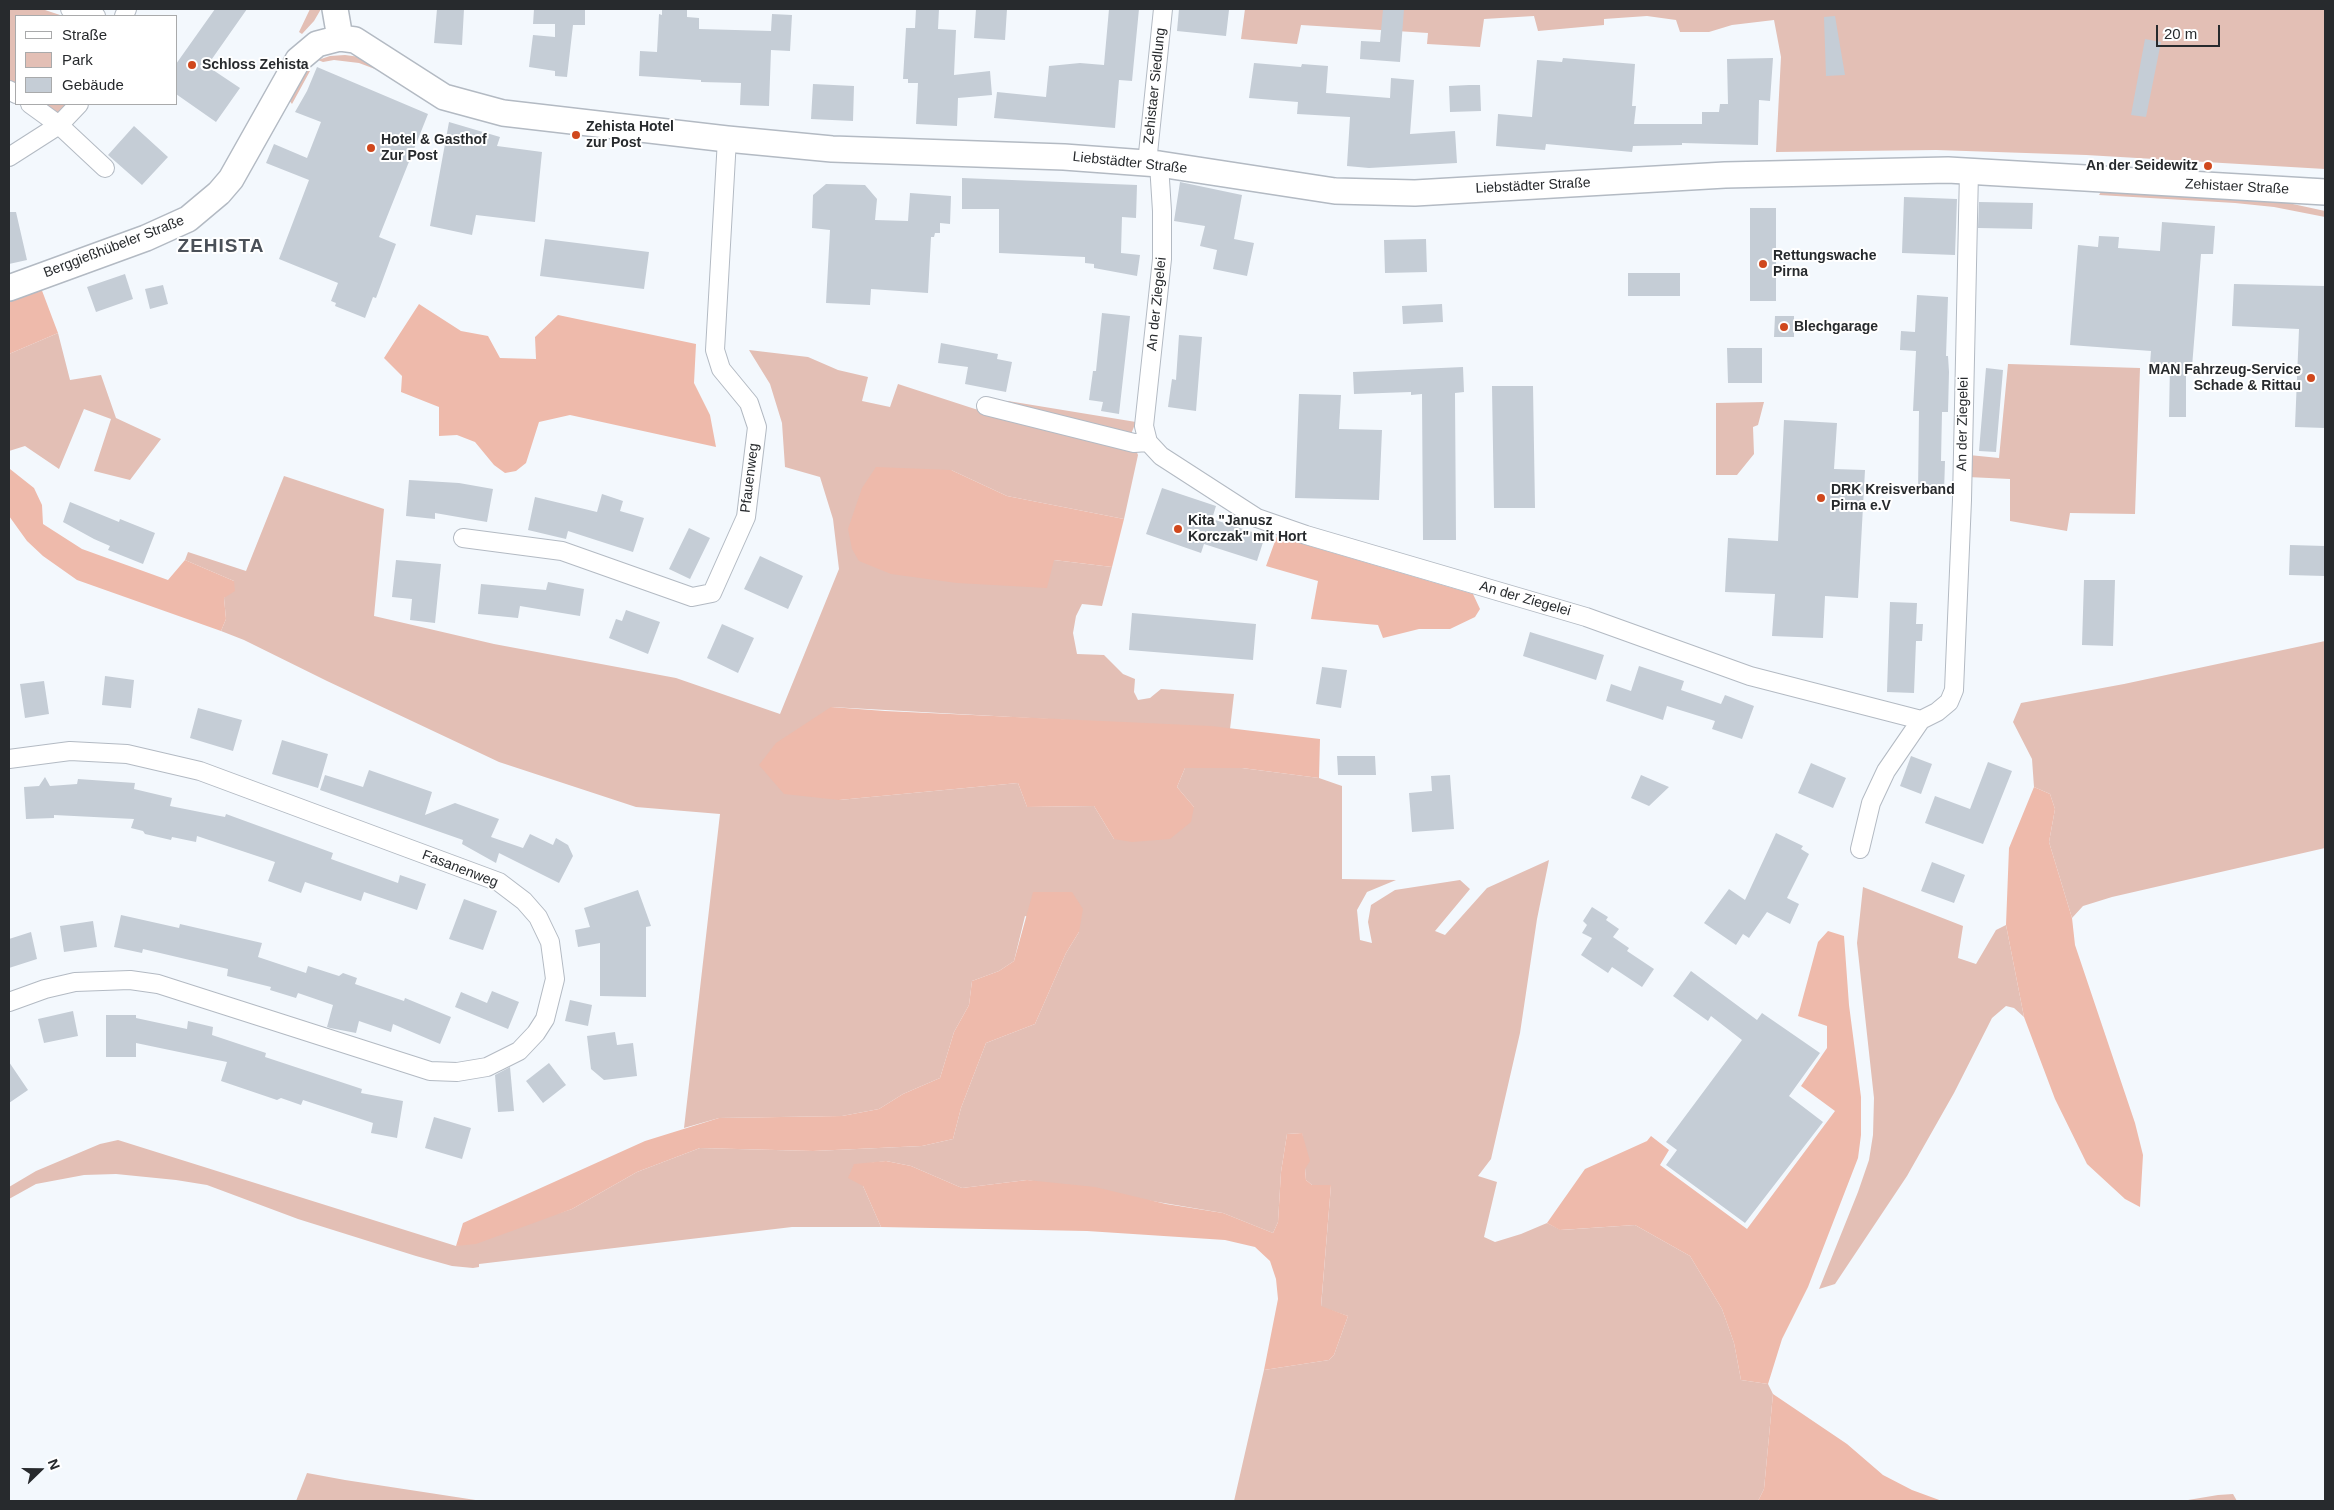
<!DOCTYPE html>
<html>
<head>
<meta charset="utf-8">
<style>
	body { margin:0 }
	#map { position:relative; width:2334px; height:1510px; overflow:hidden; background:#f3f8fd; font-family:Arial,sans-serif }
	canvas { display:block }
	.frame { position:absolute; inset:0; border:10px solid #272a2d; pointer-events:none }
	.legend { position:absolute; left:15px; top:15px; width:162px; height:90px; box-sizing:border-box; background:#fff; border:1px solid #a9aaab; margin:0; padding:6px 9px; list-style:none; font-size:15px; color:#272a2d }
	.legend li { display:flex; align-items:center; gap:10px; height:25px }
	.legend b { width:25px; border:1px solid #a9aaab }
	.north { position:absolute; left:15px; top:1445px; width:50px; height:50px; -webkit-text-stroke:4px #fff; paint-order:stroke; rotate:68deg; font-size:14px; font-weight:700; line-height:20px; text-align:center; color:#272a2d }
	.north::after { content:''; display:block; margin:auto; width:18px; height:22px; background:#272a2d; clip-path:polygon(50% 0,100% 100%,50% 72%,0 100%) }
	.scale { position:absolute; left:2156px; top:25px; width:64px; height:22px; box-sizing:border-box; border:2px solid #272a2d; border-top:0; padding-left:6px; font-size:15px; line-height:18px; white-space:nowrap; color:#272a2d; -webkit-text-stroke:4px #fff; paint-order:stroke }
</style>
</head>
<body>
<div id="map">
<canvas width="2334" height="1510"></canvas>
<div class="frame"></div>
<ul class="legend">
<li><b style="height:6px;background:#fff"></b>Straße</li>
<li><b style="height:14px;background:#e3bfb5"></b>Park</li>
<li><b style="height:14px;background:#c5cdd6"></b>Gebäude</li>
</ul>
<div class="north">N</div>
<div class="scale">20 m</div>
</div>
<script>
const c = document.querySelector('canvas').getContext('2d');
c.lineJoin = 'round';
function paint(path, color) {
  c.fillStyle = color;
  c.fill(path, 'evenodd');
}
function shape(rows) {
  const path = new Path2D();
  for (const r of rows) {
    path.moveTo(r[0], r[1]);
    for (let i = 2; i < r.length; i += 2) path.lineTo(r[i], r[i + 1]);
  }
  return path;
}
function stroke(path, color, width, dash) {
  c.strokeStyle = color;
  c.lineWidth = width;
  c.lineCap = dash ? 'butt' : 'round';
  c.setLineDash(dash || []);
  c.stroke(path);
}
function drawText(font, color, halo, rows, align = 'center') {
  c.font = font + ' Arial,sans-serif';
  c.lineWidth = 4;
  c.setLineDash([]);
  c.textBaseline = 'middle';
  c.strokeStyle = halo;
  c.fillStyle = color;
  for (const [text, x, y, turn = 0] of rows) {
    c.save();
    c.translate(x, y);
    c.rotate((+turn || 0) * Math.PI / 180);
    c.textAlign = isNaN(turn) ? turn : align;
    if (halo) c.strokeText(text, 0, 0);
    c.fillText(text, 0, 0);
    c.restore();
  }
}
const green = shape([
	[9,9,42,9,63,16,16,16,16,91,9,87],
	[310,9,321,9,314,21,302,34,299,32],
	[1245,9,2325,9,2325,169,2086,155,1936,150,1776,152,1781,57,1774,20,1732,25,1709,32,1680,32,1676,20,1647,16,1604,19,1604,25,1538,31,1534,16,1484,19,1480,47,1427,44,1428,33,1301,25,1297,44,1241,39],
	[345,55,360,57,383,72,359,63,334,60,323,62,318,60,330,56],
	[307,71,310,71,292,104,289,100,300,78],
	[35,104,70,104,59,122],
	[2104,187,2279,201,2325,211,2325,217,2274,207,2235,203,2099,195],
	[58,333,70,380,101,375,116,418,161,439,130,480,94,471,111,419,84,409,59,469,25,446,9,451,9,354],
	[749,350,808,357,838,370,868,377,862,401,890,407,898,384,975,409,1135,448,1138,455,1124,519,1007,496,951,470,1054,560,1112,567,1102,606,1082,604,1076,616,1073,633,1077,654,1104,655,1123,674,1135,679,1134,692,1138,700,1150,698,1161,689,1234,694,1230,729,831,707,839,800,1018,783,1027,807,1094,806,1114,839,1194,807,1177,787,1185,768,1242,768,1319,778,1342,786,1342,879,1396,880,1367,892,1357,910,1360,940,1372,943,1368,922,1371,905,1395,890,1460,880,1470,889,1435,931,1445,935,1487,888,1549,860,1537,919,1520,1033,1491,1159,1478,1176,1497,1182,1484,1237,1495,1242,1521,1234,1547,1223,1561,1230,1635,1225,1690,1256,1722,1309,1734,1343,1741,1380,1768,1384,1773,1394,1764,1489,1758,1501,1234,1501,1264,1370,1329,1360,1334,1355,1348,1316,1321,1307,1331,1185,1312,1185,1306,1180,1302,1133,1287,1134,1281,1172,1278,1222,1273,1233,1223,1213,1027,1180,962,1188,911,1166,886,1161,871,1163,863,1186,881,1227,792,1227,479,1264,479,1267,473,1268,452,1266,416,1256,298,1219,207,1185,176,1180,116,1174,84,1175,36,1184,9,1199,9,1187,36,1171,100,1144,118,1140,456,1246,572,1209,637,1172,700,1148,813,1151,922,1146,953,1139,961,1108,986,1043,1035,1024,1066,953,1079,932,1025,916,1014,961,999,971,972,981,969,1005,954,1032,940,1078,903,1094,879,1109,842,1116,719,1118,684,1128,720,814,636,807,499,762,327,681,244,640,221,631,226,619,224,598,234,581,185,560,188,552,246,571,284,476,384,509,374,616,494,644,676,678,780,714,839,569,833,519,820,477,785,467,782,423,770,384],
	[2008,364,2140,368,2135,514,2070,513,2067,531,2010,521,2010,479,1968,477,1969,455,1999,458],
	[1008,401,1136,422,1131,434,1010,406],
	[1764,402,1758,425,1753,427,1754,454,1737,475,1716,475,1716,403],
	[2325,641,2325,848,2112,897,2083,906,2072,918,2049,842,2055,809,2050,794,2034,787,2032,759,2013,722,2021,703,2124,684],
	[1863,887,1963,926,1958,958,1976,964,1996,930,2006,925,2024,1017,2014,1008,2006,1006,1992,1018,1954,1093,1907,1176,1835,1284,1819,1289,1858,1192,1869,1160,1873,1135,1874,1098,1857,943],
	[307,1473,345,1480,482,1501,296,1501],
	[2233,1494,2237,1501,2182,1501,2218,1495]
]);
const forest = shape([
	[41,288,58,333,9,354,9,301],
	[419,304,461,331,488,336,500,358,536,359,535,337,558,315,696,344,694,383,710,415,716,447,570,415,539,422,526,463,516,471,505,473,494,465,475,442,457,435,439,436,439,407,401,392,402,376,384,358],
	[9,463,10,469,34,488,42,505,43,524,82,549,168,580,185,560,234,581,235,591,224,598,226,619,221,631,77,580,43,556,27,541,9,516],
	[876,467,951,470,1007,496,1124,519,1112,567,1054,560,1047,588,957,583,891,574,859,561,852,549,848,529,862,488],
	[1278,533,1296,542,1473,594,1480,609,1475,617,1450,629,1419,629,1383,638,1378,625,1311,619,1318,581,1266,566],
	[831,707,885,711,1211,726,1320,739,1319,778,1242,768,1185,768,1177,787,1194,807,1191,822,1170,839,1132,842,1114,839,1094,806,1027,807,1018,783,839,800,784,794,759,765,776,743],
	[2034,787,2050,794,2055,809,2049,842,2072,918,2075,945,2135,1123,2143,1155,2140,1207,2125,1199,2087,1164,2055,1099,2024,1017,2006,925,2009,848],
	[1033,892,1072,892,1083,909,1079,932,1066,953,1035,1024,986,1043,961,1108,953,1139,922,1146,813,1151,700,1148,637,1172,572,1209,476,1244,456,1246,463,1223,645,1141,719,1118,842,1116,879,1109,903,1094,940,1078,954,1032,969,1005,972,981,999,971,1014,961],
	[1828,931,1844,936,1849,1005,1861,1097,1861,1135,1858,1158,1808,1287,1782,1339,1768,1384,1741,1380,1734,1343,1722,1309,1690,1256,1635,1225,1560,1230,1547,1223,1585,1169,1647,1141,1651,1136,1669,1150,1660,1165,1747,1229,1835,1111,1801,1086,1827,1048,1827,1026,1798,1016,1818,942],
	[1302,1133,1310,1161,1305,1169,1306,1180,1312,1185,1331,1185,1321,1306,1348,1316,1334,1355,1329,1360,1264,1370,1278,1299,1276,1279,1270,1261,1255,1247,1225,1240,1087,1231,881,1227,863,1186,848,1178,854,1164,886,1161,911,1166,962,1188,1027,1180,1095,1187,1166,1204,1223,1213,1273,1233,1278,1222,1281,1172,1287,1134],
	[1773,1394,1847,1444,1883,1475,1912,1490,1942,1501,1758,1501,1764,1489]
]);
const building = shape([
	[215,9,247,9,207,66,240,88,216,122,176,94,176,64],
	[437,9,464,9,462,45,434,43],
	[534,9,585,9,585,25,573,25,567,77,555,76,555,71,529,67,533,35,555,37,555,24,533,24],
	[662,9,687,9,687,17,699,18,699,29,771,31,772,14,792,15,790,51,771,50,769,106,740,105,741,83,701,82,701,80,639,76,640,51,657,52,659,14,662,15],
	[916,9,939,9,938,29,956,30,954,75,990,71,992,95,958,98,957,126,916,124,918,83,908,83,908,79,903,79,906,28,915,28],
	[976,9,1007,9,1005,40,974,38],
	[1109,9,1139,9,1132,81,1119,80,1115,128,994,118,997,92,1046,97,1049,66,1080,63,1104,65],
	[1179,9,1229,10,1226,36,1177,31],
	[1383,9,1404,9,1400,62,1360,59,1361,41,1380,42],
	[1835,16,1845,75,1826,76,1824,17],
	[2145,39,2161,42,2146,117,2131,115],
	[1563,58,1635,64,1632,106,1636,106,1634,124,1702,124,1702,112,1719,112,1720,104,1728,104,1727,59,1773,58,1770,101,1759,100,1758,145,1682,143,1682,145,1633,146,1632,152,1546,144,1545,150,1496,146,1498,114,1532,117,1537,60,1562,62],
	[1254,63,1301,67,1302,64,1328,66,1326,93,1390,98,1391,78,1414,80,1410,134,1455,131,1457,163,1369,168,1347,166,1350,117,1297,114,1298,102,1249,98],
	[317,67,428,114,379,237,396,244,376,298,373,297,365,318,335,306,336,303,331,301,338,283,279,259,309,180,266,163,274,144,307,158,321,122,295,112,307,91],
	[813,84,854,86,853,121,811,119],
	[1469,85,1480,85,1481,111,1450,112,1449,86],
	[449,122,500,137,497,146,542,152,535,222,476,215,472,235,430,226],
	[134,126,168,157,142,185,108,155],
	[962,178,1137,185,1136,218,1122,217,1121,253,1140,255,1137,276,1094,268,1094,264,1085,263,1085,257,999,253,999,209,962,209],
	[1180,182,1242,195,1234,239,1254,243,1247,276,1213,269,1217,250,1200,246,1205,226,1174,221],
	[826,184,865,185,877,199,875,220,908,221,910,193,951,196,950,224,940,223,940,233,935,233,934,237,931,237,928,293,871,289,870,305,826,303,830,230,812,228,813,195],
	[1904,197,1957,199,1955,255,1902,253],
	[1979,202,2033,203,2032,229,1978,228],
	[1750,208,1776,208,1776,301,1750,301],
	[9,212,16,212,27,260,9,264],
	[2162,222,2215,226,2213,254,2201,254,2192,367,2186,366,2186,417,2169,417,2170,365,2150,364,2151,351,2070,345,2078,245,2098,247,2099,236,2119,237,2118,248,2160,251],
	[545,239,649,252,644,289,540,276],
	[1426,239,1427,272,1385,273,1384,240],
	[1628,273,1680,273,1680,296,1628,296],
	[125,274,133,299,96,312,87,287],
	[2234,284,2325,286,2325,428,2295,427,2299,329,2232,326],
	[163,285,168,304,150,309,145,289],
	[1917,295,1948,297,1946,356,1948,356,1949,372,1948,412,1942,412,1941,461,1945,461,1944,493,1918,493,1919,411,1913,411,1916,351,1900,350,1901,331,1915,332],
	[1442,304,1443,322,1403,324,1402,306],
	[1102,313,1130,316,1119,414,1101,411,1103,402,1089,400,1093,371,1096,371],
	[1775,316,1794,316,1794,337,1774,337],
	[1179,335,1202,337,1196,411,1168,407,1172,379,1176,380],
	[941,343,998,354,997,359,1012,362,1006,392,965,384,968,367,938,363],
	[1727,348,1762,348,1762,383,1728,383],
	[1463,367,1464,392,1455,393,1456,540,1423,540,1422,394,1411,395,1411,392,1354,394,1353,372],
	[1986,368,2003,370,1996,452,1979,451],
	[1492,386,1533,386,1535,508,1494,508],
	[1299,394,1341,395,1339,429,1382,430,1379,500,1295,498],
	[1784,420,1837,423,1834,469,1865,470,1858,598,1825,596,1823,638,1772,636,1775,594,1725,592,1728,538,1778,541],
	[409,480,459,483,493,489,487,522,435,513,435,519,406,516],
	[1162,488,1216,506,1212,519,1265,536,1257,561,1204,544,1201,553,1146,534],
	[602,494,623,501,620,511,644,518,633,552,568,531,566,539,528,530,535,497,597,512],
	[70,502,119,522,120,519,155,533,143,564,108,550,110,546,94,539,63,522],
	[689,528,710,538,690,579,669,569],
	[2290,545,2325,546,2325,576,2289,575],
	[760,556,803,576,788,609,744,589],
	[396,560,441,564,435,623,410,620,412,599,392,597],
	[2084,580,2115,580,2113,646,2082,645],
	[548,582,584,589,580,616,520,606,518,618,478,614,481,584,546,590],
	[1890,602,1917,603,1916,624,1923,624,1922,641,1916,641,1914,693,1887,692],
	[626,610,660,622,648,654,609,638,616,619,622,621],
	[1132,613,1256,624,1253,660,1129,650],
	[722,624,754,638,738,673,707,658],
	[1530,632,1604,655,1596,680,1523,656],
	[1639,666,1684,681,1681,690,1721,704,1725,695,1754,706,1742,739,1712,729,1715,721,1667,706,1663,720,1606,701,1611,684,1631,691],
	[1322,667,1347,670,1341,708,1316,704],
	[105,676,134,680,131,708,102,705],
	[44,681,49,714,25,718,20,684],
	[198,708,242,720,233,751,190,738],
	[282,740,328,754,318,788,272,774],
	[1337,756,1375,756,1376,775,1338,775],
	[1911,756,1932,764,1921,794,1900,786],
	[1988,762,2012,771,1983,844,1925,823,1935,796,1970,809],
	[1811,763,1846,778,1833,808,1798,793],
	[369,770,432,792,425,815,455,803,499,819,491,837,523,848,530,834,553,845,556,838,568,845,573,856,559,883,499,853,496,863,462,844,463,840,320,790,325,775,363,787],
	[1450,775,1454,829,1412,832,1409,793,1432,791,1431,776],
	[1641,775,1669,787,1649,806,1631,798],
	[45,777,50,786,77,784,78,779,135,783,134,789,172,798,170,806,225,817,226,814,333,853,331,859,398,883,400,875,426,884,417,910,364,892,361,901,305,882,301,893,268,881,275,862,197,836,196,842,172,837,171,840,145,834,143,831,131,828,134,819,54,815,54,818,26,819,24,787,39,786],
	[1776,833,1803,846,1801,849,1809,854,1787,898,1799,904,1790,924,1767,912,1749,938,1743,934,1736,945,1704,923,1729,889,1745,900],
	[1932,862,1965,875,1954,903,1921,891],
	[638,890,651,926,646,927,646,997,600,996,600,943,578,947,575,930,590,927,584,908],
	[464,899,497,911,483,950,449,939],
	[1592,907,1608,917,1606,920,1619,929,1613,937,1629,948,1627,951,1654,969,1642,987,1612,967,1608,973,1581,955,1592,938,1582,933,1587,925,1583,921],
	[121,915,179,928,180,924,262,943,258,957,306,973,308,966,339,976,343,973,357,978,355,984,404,1001,405,998,451,1017,440,1044,393,1024,391,1032,359,1021,356,1033,330,1028,327,1027,333,1005,298,993,296,998,270,990,271,987,227,976,228,969,143,949,142,953,114,947],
	[93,921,97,947,64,952,60,926],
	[31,932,37,959,9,968,9,939],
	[1691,971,1757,1020,1762,1013,1820,1053,1789,1096,1823,1122,1745,1223,1666,1165,1677,1150,1666,1142,1742,1040,1711,1016,1708,1021,1673,996],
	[492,991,519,1002,508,1029,455,1007,461,992,487,1003],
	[570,1000,592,1005,588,1026,565,1021],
	[73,1011,78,1036,44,1043,38,1019],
	[106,1015,136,1015,136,1018,187,1029,188,1021,213,1027,212,1035,266,1053,265,1057,362,1089,361,1093,403,1101,397,1138,371,1133,373,1123,303,1100,301,1105,281,1098,277,1100,221,1081,227,1062,136,1043,136,1057,106,1057],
	[615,1032,617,1045,633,1043,637,1076,604,1080,591,1069,587,1036],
	[9,1062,28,1090,9,1103],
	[549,1063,566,1085,543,1103,526,1081],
	[510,1067,514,1111,498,1112,495,1075],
	[434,1117,471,1128,462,1159,425,1148]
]);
const minor = shape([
	[70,9,84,11,96,16],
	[124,16,127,9],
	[9,90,16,94],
	[30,104,59,125,105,168],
	[9,157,59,125,79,104],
	[1147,163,1163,9],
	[1159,164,1162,211,1162,259,1144,426,1148,442,1161,456,1257,518,1306,535,1586,617,1750,676,1921,720],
	[986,406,1134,443,1148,442],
	[463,538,562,551,692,597,712,593,746,517,757,427,749,403,721,369,715,350,727,139],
	[9,759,70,751,127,754,200,771,499,882,524,901,538,917,550,942,555,979,545,1019,536,1033,519,1051,487,1067,457,1072,430,1071,158,984,130,980,75,982,45,989,9,1002],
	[1860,849,1871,803,1886,771,1921,720,1937,712,1949,702,1954,690,1962,500,1969,171]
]);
const secondary = shape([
	[335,9,340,38],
	[9,288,146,238,188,219,219,193,231,179,298,60,317,44,340,38,355,40,444,97,503,113,727,139,832,149,1064,157,1159,164,1335,191,1415,193,1725,175,1948,170,2325,192]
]);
const markers = [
	[192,65,5,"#d0481d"],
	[576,135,5,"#d0481d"],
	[371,148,5,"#d0481d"],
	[2208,166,5,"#d0481d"],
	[1763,264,5,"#d0481d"],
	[1784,327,5,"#d0481d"],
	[2311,378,5,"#d0481d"],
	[1821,498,5,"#d0481d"],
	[1178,529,5,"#d0481d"]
];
const poiNames = [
	["Schloss Zehista",202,65],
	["Zehista Hotel",586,127],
	["zur Post",586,143],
	["Hotel & Gasthof",381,140],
	["Zur Post",381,156],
	["An der Seidewitz",2198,166,"right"],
	["Rettungswache",1773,256],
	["Pirna",1773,272],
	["Blechgarage",1794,327],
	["MAN Fahrzeug-Service",2301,370,"right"],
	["Schade & Rittau",2301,386,"right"],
	["DRK Kreisverband",1831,490],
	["Pirna e.V",1831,506],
	["Kita \"Janusz",1188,521],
	["Korczak\" mit Hort",1188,537]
];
const streetNames = [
	["Zehistaer Siedlung",1155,86,-84],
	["Liebstädter Straße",1130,163,6],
	["Liebstädter Straße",1533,186,-3],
	["Zehistaer Straße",2237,187,3],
	["Berggießhübeler Straße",114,247,-21],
	["An der Ziegelei",1157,304,-84],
	["An der Ziegelei",1963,424,-89],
	["Pfauenweg",750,478,-83],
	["An der Ziegelei",1525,599,16],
	["Fasanenweg",460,869,21]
];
const districtNames = [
	["ZEHISTA",221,247]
];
paint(green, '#e3bfb5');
paint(forest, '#eebaab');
paint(building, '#c5cdd6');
stroke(minor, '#b3bac3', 20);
stroke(secondary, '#b3bac3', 28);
stroke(minor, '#fff', 18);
stroke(secondary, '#fff', 25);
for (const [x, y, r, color] of markers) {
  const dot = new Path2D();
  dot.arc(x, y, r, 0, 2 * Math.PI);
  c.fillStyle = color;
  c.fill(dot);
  stroke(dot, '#fff', 2);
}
drawText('bold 14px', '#272a2d', '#fff', poiNames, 'left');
drawText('14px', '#272a2d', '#fff', streetNames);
c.letterSpacing = '1px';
drawText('bold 19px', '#4a5058', '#fff', districtNames);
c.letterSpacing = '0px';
</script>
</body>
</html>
